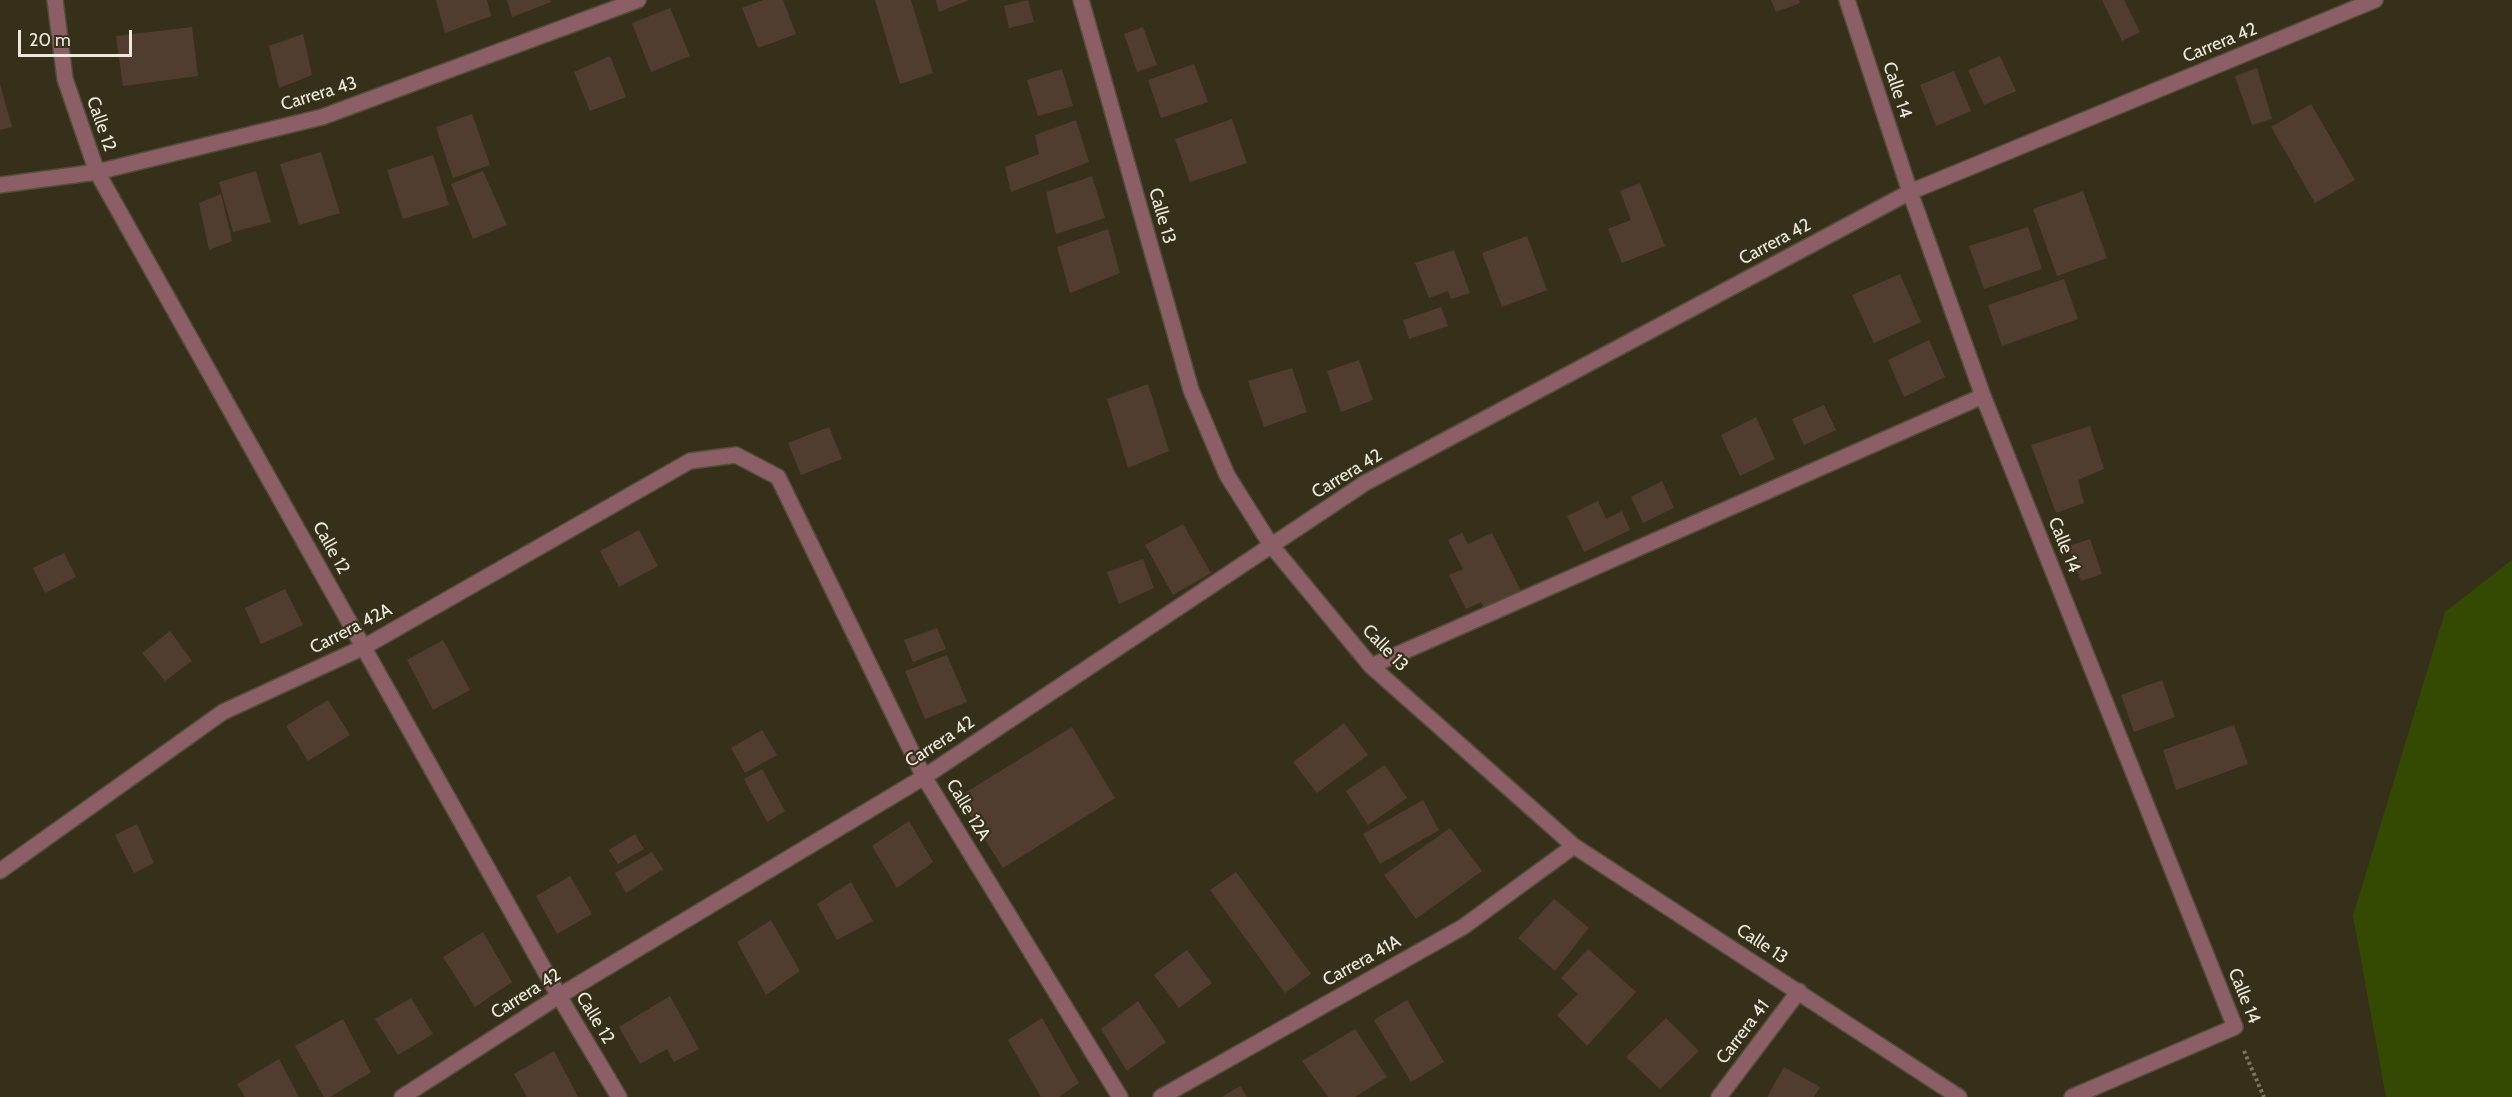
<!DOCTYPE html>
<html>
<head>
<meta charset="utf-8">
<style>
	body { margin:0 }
	#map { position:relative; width:2512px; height:1097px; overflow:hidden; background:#36301b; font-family:Cabin,sans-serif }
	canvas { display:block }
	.scale { position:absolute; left:18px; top:30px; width:114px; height:27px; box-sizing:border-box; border:3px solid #ede9dc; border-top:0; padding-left:8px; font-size:18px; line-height:21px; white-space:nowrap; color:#ede9dc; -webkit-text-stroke:4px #36301b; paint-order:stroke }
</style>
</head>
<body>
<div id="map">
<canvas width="2512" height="1097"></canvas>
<div class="scale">20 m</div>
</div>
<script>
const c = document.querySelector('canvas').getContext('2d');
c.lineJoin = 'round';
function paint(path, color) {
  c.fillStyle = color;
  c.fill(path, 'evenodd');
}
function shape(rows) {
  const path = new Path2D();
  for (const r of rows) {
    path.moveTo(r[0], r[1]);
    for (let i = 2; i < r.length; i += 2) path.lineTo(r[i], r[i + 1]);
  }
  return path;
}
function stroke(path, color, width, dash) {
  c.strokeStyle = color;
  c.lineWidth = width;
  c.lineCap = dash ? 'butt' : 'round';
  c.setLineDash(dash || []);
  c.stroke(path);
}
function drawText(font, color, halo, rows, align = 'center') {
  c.font = font + ' Cabin,sans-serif';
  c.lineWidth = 4.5;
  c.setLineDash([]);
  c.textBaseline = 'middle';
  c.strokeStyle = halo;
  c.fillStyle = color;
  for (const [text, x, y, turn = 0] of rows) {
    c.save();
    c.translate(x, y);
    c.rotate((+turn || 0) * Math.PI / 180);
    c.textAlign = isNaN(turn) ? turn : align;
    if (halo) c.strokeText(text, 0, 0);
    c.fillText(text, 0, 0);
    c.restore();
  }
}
const green = shape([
	[2512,560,2512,1097,2386,1097,2353,916,2445,612]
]);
const building = shape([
	[436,0,487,0,491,16,445,33],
	[507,0,550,0,551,2,512,17],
	[763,0,783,0,796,34,758,48,742,8],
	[875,0,911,0,933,73,900,84],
	[936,0,969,0,939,12],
	[1028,0,1034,22,1009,28,1004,6],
	[1771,0,1799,0,1800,3,1776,12],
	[2102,0,2124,0,2140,32,2122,41],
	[670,8,690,56,651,72,632,23],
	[192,27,198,76,123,86,116,36],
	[1143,27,1157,65,1137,72,1124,34],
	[303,34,312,75,279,88,269,46],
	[610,56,626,97,590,111,574,72],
	[2000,56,2016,91,1984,105,1968,70],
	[1194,64,1208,102,1161,118,1148,80],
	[2257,68,2272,119,2252,125,2235,76],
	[1062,69,1073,106,1038,116,1027,80],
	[1954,71,1971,111,1936,126,1920,85],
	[0,84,12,127,0,130],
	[2311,104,2355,180,2315,203,2271,127],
	[472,114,490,165,453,178,436,127],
	[1232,119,1247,163,1190,182,1175,139],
	[1076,120,1089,162,1011,192,1005,167,1039,154,1035,135],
	[321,152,340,213,299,225,280,164],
	[433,155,449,205,403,219,387,170],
	[256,171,271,222,233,232,219,182],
	[483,171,507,225,473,239,451,184],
	[1092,176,1105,218,1056,234,1046,192],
	[1640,183,1665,246,1622,263,1608,229,1631,220,1620,191],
	[2083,191,2107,258,2057,276,2033,209],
	[221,194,232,241,209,250,199,203],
	[2028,227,2042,269,1984,289,1969,246],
	[1108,229,1120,273,1070,293,1057,247],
	[1527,236,1547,290,1502,307,1482,253],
	[1454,250,1470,293,1451,299,1448,291,1429,298,1415,263],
	[1900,274,1921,322,1874,343,1852,295],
	[2064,279,2078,319,2002,346,1988,305],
	[1441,307,1448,326,1409,339,1403,320],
	[1929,340,1945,377,1904,397,1888,360],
	[1359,360,1373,400,1341,412,1327,371],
	[1292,368,1307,412,1264,427,1248,381],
	[1148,384,1169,451,1128,468,1107,399],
	[1824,405,1836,430,1804,445,1792,419],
	[1756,417,1775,459,1740,476,1721,435],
	[2090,426,2104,469,2078,480,2084,503,2056,513,2031,445],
	[829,427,842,459,801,475,788,443],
	[1662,481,1674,508,1643,523,1631,497],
	[1598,501,1606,519,1622,511,1630,530,1584,552,1567,516],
	[1183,524,1211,573,1173,595,1145,545],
	[639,530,658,566,619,587,600,551],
	[1462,533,1468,544,1492,533,1522,593,1486,612,1481,602,1466,609,1449,575,1463,569,1448,540],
	[2090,539,2102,574,2081,581,2068,546],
	[64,553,76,577,45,593,33,568],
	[1143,559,1154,588,1119,604,1107,572],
	[285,589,303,625,261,644,245,608],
	[937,628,946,649,913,662,904,640],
	[170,631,192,661,165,681,142,653],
	[443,640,470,690,433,710,407,660],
	[947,655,967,702,925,719,905,671],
	[2162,680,2175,717,2134,732,2121,695],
	[328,700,350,735,308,761,286,726],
	[1344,723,1368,755,1317,793,1293,762],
	[2234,725,2248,764,2176,790,2163,750],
	[1072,727,1115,798,1003,868,958,797],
	[762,730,777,755,745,773,731,748],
	[1385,765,1407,798,1368,825,1346,791],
	[762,769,785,811,767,822,744,779],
	[1423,800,1439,830,1380,864,1363,834],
	[909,821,933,862,897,888,872,846],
	[137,824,154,863,134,873,115,835],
	[1450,828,1482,871,1416,919,1384,875],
	[635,834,644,849,618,864,609,850],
	[652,852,663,869,626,893,615,873],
	[1236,872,1311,974,1285,993,1210,890],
	[570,876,592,914,557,934,536,896],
	[851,882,873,921,837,940,817,904],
	[1554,899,1589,928,1555,971,1518,938],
	[771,920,800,971,766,995,737,942],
	[483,932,512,982,475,1007,443,957],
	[1588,949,1636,992,1587,1046,1557,1015,1578,994,1561,978],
	[1187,950,1212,983,1179,1008,1154,975],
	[670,996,699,1049,674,1062,667,1049,640,1064,619,1027],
	[411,998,433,1034,398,1055,375,1019],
	[1407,1000,1444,1062,1411,1082,1374,1020],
	[1138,1001,1166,1042,1127,1071,1101,1029],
	[1042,1018,1079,1083,1059,1097,1041,1097,1008,1040],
	[1666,1018,1699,1051,1660,1089,1626,1057],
	[343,1019,371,1072,330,1097,324,1097,295,1046],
	[1355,1029,1387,1077,1355,1097,1328,1097,1302,1061],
	[554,1051,578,1097,527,1097,514,1074],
	[279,1059,299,1097,245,1097,237,1084],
	[1784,1067,1820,1087,1814,1097,1767,1097],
	[1240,1086,1247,1097,1222,1097]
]);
const path = shape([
	[2244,1051,2264,1097]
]);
const minor = shape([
	[55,0,65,79,97,172,559,996,619,1097],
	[1081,0,1191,390,1227,475,1271,545,1371,666,1574,846,1959,1097],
	[1847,0,1910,192,1983,396,2235,1027,2072,1097],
	[0,185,97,172,322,117,638,0],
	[1371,666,1983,396],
	[0,871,223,712,364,647,690,461,736,455,778,477,924,777,1120,1097],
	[402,1097,559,996,924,777,1365,483,1910,192,2375,0],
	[1161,1097,1463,927,1574,846],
	[1719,1097,1799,991]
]);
const streetNames = [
	["Carrera 42",2220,43,-22],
	["Calle 14",1897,90,72],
	["Carrera 43",319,94,-17],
	["Calle 12",101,124,71],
	["Calle 13",1162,216,74],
	["Carrera 42",1775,242,-28],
	["Carrera 42",1347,474,-31],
	["Calle 14",2064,545,68],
	["Calle 12",331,548,61],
	["Carrera 42A",351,629,-27],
	["Calle 13",1385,648,46],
	["Carrera 42",940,742,-33],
	["Calle 12A",968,810,59],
	["Calle 13",1762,944,33],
	["Carrera 41A",1362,961,-29],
	["Carrera 42",526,994,-32],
	["Calle 14",2244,996,68],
	["Calle 12",595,1018,59],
	["Carrera 41",1743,1032,-53]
];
paint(green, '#344a03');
paint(building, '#513d30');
stroke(minor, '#534e3a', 18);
stroke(path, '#7a7563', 4, [3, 3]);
stroke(minor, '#8b5f65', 15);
drawText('18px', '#ede9dc', '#36301b', streetNames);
</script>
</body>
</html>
